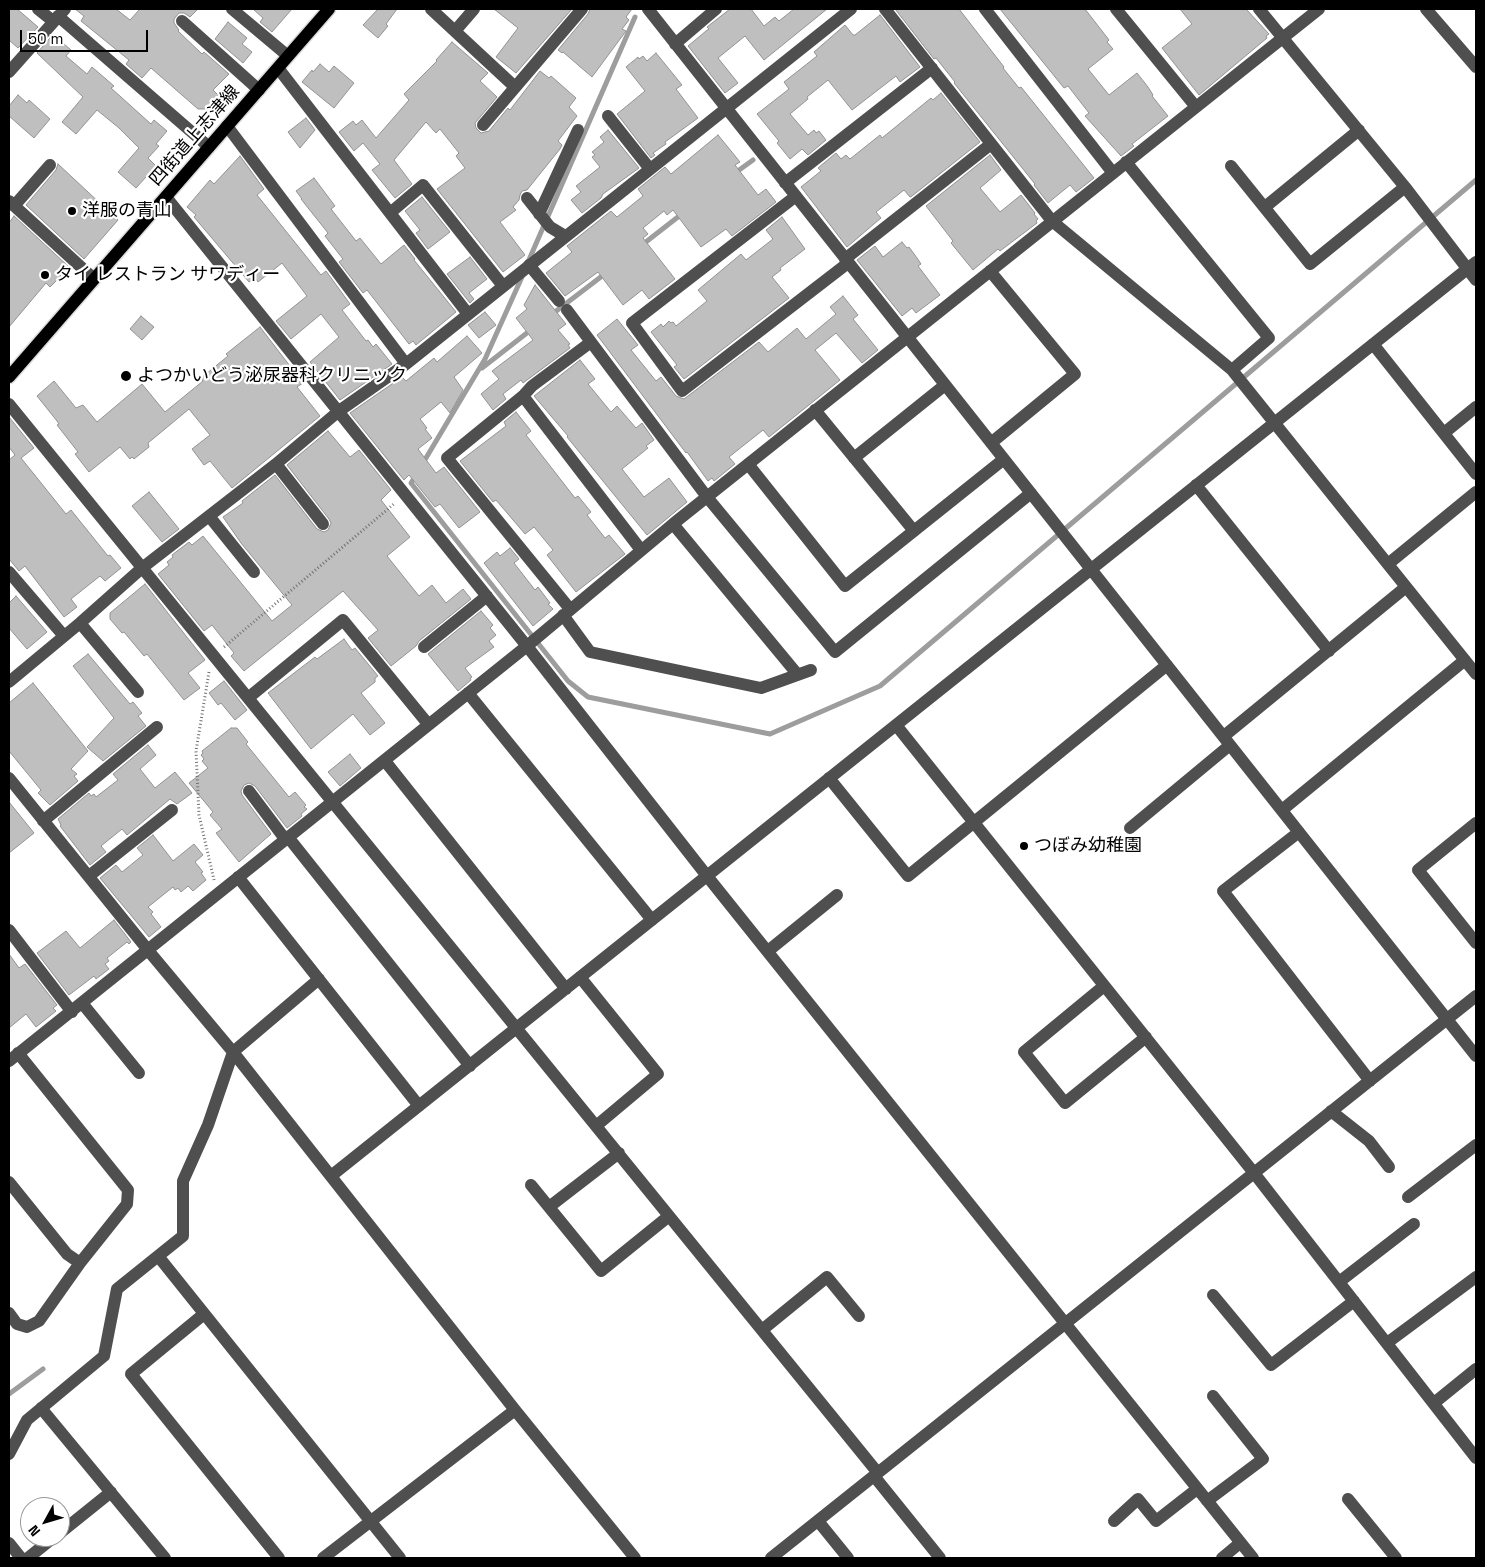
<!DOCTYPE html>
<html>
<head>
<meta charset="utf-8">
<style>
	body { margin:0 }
	#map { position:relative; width:1485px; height:1567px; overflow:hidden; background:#fff; font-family:"Space Grotesk",sans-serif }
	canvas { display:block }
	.frame { position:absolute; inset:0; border:10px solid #000; pointer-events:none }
	.north { position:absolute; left:20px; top:1497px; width:50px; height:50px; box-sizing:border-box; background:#fff; border:1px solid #999; border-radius:50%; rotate:231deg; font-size:14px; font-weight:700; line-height:20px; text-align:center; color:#000 }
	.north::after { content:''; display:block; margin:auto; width:18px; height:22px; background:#000; clip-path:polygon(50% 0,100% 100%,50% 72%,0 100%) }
	.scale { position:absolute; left:20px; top:30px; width:128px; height:22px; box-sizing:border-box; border:2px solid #000; border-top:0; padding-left:6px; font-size:15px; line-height:18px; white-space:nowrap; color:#000; -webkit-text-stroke:4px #fff; paint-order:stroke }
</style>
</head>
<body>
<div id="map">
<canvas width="1485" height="1567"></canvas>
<div class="frame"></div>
<div class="north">N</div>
<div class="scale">50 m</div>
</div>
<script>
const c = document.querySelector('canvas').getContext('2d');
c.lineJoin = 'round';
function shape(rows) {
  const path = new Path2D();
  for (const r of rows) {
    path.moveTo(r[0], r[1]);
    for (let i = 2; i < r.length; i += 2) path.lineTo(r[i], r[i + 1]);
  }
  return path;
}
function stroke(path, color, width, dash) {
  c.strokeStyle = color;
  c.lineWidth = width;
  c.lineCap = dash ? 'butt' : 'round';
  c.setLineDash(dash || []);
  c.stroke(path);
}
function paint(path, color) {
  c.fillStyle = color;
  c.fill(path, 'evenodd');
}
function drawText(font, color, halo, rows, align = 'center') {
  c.font = font + ' "Space Grotesk","Noto Sans JP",sans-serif';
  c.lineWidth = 4.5;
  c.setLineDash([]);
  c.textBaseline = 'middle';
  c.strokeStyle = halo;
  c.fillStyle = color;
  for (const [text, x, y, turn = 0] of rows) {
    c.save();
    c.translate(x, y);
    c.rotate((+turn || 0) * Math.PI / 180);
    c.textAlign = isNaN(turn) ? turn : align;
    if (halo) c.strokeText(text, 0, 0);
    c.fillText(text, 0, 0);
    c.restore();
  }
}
const stream = shape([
	[735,173,753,160],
	[642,245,683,213],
	[528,262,635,17],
	[551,315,606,273],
	[482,368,532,329],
	[423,463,485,359,522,277],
	[416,475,411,483,568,681,588,697,770,734,880,686,1476,180],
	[9,1394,43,1369]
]);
const building = shape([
	[9,9,17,9,38,27,18,48,9,40,9,9],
	[75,9,116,9,130,20,140,9,198,9,190,17,184,13,179,13,174,19,174,23,179,30,178,31,202,54,204,52,229,74,213,90,218,95,206,109,198,109,151,68,142,78,126,64,129,60,81,21,84,16,75,9],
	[253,9,292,9,272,32,260,22,263,18,253,9],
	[378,9,397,9,386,24,388,26,378,38,363,25,378,9],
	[494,9,572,9,516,73,496,57,518,28,494,9],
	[590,9,632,9,626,17,629,20,622,29,626,31,592,77,563,52,562,53,558,50,588,14,590,9],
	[730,9,751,9,764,26,775,17,779,21,794,9,827,9,764,60,745,36,718,58,738,83,725,93,688,46,706,31,709,29,707,27,730,9],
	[895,9,959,9,1004,67,1003,68,1019,88,1021,87,1094,178,1076,192,1070,185,1048,203,1034,185,1035,184,954,83,955,82,936,58,934,59,895,9],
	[1000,9,1085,9,1109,40,1107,42,1113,49,1088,69,1109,95,1137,73,1148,87,1153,95,1152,96,1168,116,1132,144,1134,146,1121,156,1085,116,1089,113,1068,86,1064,88,1000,9],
	[1180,9,1246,9,1269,34,1266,36,1267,38,1199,95,1162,48,1192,24,1180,9],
	[880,15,920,67,900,82,896,76,852,110,828,80,807,97,808,99,790,114,808,135,814,130,816,133,819,131,826,140,808,155,802,149,790,159,777,143,779,141,757,114,789,89,784,82,817,56,814,52,845,25,853,35,855,35,880,15],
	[228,22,247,38,242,44,252,52,243,63,215,39,228,22],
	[50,38,54,41,57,38,71,50,66,56,87,74,92,67,114,86,111,88,151,124,154,120,167,131,156,144,159,146,148,158,156,166,136,188,118,172,139,148,119,128,97,110,76,134,62,122,83,97,37,53,50,38],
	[452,42,488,73,480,81,497,97,475,123,476,128,481,133,489,131,508,108,510,110,540,71,549,78,551,76,576,98,569,107,577,116,558,141,562,145,560,149,527,190,522,191,520,195,519,200,513,207,516,210,500,222,525,255,503,272,437,189,465,168,456,156,459,153,440,129,436,133,426,122,394,160,412,184,395,198,372,170,380,164,363,143,354,151,339,132,353,121,356,125,362,120,376,138,409,100,404,94,437,61,436,60,452,42],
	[656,53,682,85,676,89,698,118,665,142,666,144,653,153,655,155,651,158,617,114,645,91,626,67,638,57,639,59,643,56,647,61,656,53],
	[320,64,329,72,334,66,354,83,334,108,302,82,312,70,313,72,320,64],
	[941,93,980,142,912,196,910,197,904,190,876,212,881,218,847,247,801,187,821,171,818,168,836,153,841,159,846,155,850,159,880,135,882,138,931,98,933,100,941,93],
	[18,95,27,103,29,100,50,119,34,138,9,116,9,106,18,95],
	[306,118,315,130,300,148,288,132,306,118],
	[608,130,639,168,603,194,601,198,582,213,571,200,581,192,576,186,600,167,592,157,595,155,592,152,604,142,600,137,608,130],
	[718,135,740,162,735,165,758,195,766,189,776,202,732,236,726,229,701,247,673,210,667,215,664,211,643,228,648,234,643,238,675,279,649,299,642,290,623,305,598,272,565,296,546,273,572,252,567,246,611,211,617,217,643,196,638,189,665,167,671,174,718,135],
	[990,155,1001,170,980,188,1000,212,1021,195,1035,213,1034,214,1038,219,1036,221,1037,223,1000,251,998,249,973,270,951,243,953,241,926,206,990,155],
	[240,156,264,189,257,195,321,275,326,271,350,304,342,310,366,341,368,340,373,347,376,344,392,364,340,400,310,362,339,337,321,314,291,339,276,321,307,296,282,263,258,282,255,278,249,282,194,217,196,215,187,207,210,180,214,184,240,156],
	[58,164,118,220,84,259,26,205,56,170,58,164],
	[314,178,335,206,331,209,356,241,360,238,381,264,404,245,415,259,414,260,456,312,416,345,413,341,409,344,367,290,363,293,339,262,343,259,325,236,328,233,301,199,302,199,296,191,314,178],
	[422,197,450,232,428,249,416,233,420,230,405,211,422,197],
	[14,216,68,266,59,274,61,276,50,287,46,283,9,327,9,223,14,216],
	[782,217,805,249,780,268,781,270,772,277,789,298,684,379,674,367,677,365,651,332,661,324,663,327,669,321,671,323,673,322,676,326,707,301,698,290,741,254,746,260,773,239,766,230,782,217],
	[902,242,907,248,909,247,917,258,921,264,918,266,940,295,916,313,912,308,902,316,857,260,875,246,883,257,902,242],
	[470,257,487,279,469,293,474,299,470,303,447,274,470,257],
	[535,285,566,324,558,330,570,344,568,345,570,348,523,383,521,380,503,394,506,399,493,410,481,394,499,379,492,371,533,340,516,318,527,309,524,305,535,285],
	[843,296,858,315,853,319,878,350,862,363,836,333,815,350,840,380,769,437,763,430,729,457,735,464,714,481,712,478,708,481,687,452,686,453,597,335,617,319,638,345,631,350,656,381,661,377,676,396,684,399,759,342,768,352,797,328,806,339,836,314,830,307,843,296],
	[485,312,496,325,479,338,468,325,485,312],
	[141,316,154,327,142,340,130,329,141,316],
	[260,327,303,383,297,387,320,416,232,488,210,461,204,465,192,449,210,435,189,409,148,443,149,447,134,459,132,457,130,459,120,447,89,472,75,454,78,452,57,425,59,424,57,421,37,396,54,381,76,408,83,405,97,422,142,384,165,412,203,381,201,378,228,356,226,354,260,327],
	[467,336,482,353,454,377,463,390,450,413,441,402,420,419,427,428,425,429,432,438,418,449,436,473,444,467,480,512,459,528,440,504,435,507,409,475,404,480,350,413,402,377,406,381,434,358,437,362,467,336],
	[580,360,595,379,588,384,611,412,617,406,636,428,642,423,654,440,646,446,648,448,622,469,644,497,669,478,687,502,647,535,567,437,568,436,534,396,580,360],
	[516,412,531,431,526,435,575,498,578,496,591,512,587,515,605,538,609,535,625,554,576,592,547,555,553,550,534,527,525,534,496,500,493,502,460,461,506,426,504,422,516,412],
	[9,417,34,448,21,458,66,514,71,510,108,556,110,555,121,568,105,581,100,576,71,599,77,607,64,617,25,566,19,571,9,559,9,460,15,455,9,447,9,417],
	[328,431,350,457,359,450,391,490,381,500,410,537,387,556,419,596,432,585,446,603,463,589,471,599,419,641,416,646,391,666,368,638,378,630,343,591,244,671,231,656,234,653,212,625,204,631,158,574,169,565,167,562,173,557,172,555,189,542,192,545,203,536,272,621,292,605,241,543,223,517,243,503,242,501,275,475,317,529,324,532,328,530,331,523,329,519,287,465,328,431],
	[149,492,179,529,162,542,132,506,149,492],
	[510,548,519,559,514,563,535,590,538,587,550,603,548,604,553,609,533,626,484,563,497,552,500,556,510,548],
	[145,584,205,660,188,673,200,688,184,700,147,654,144,656,124,632,122,633,110,619,110,613,145,584],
	[16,596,47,632,27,649,9,628,9,603,16,596],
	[481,611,493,625,490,628,496,635,489,641,494,647,465,668,472,677,470,678,471,680,458,691,428,654,481,611],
	[344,639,352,650,355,648,378,676,375,678,375,682,361,693,385,723,370,735,353,714,311,749,268,693,315,657,317,659,344,639],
	[88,654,130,704,133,702,142,713,138,716,146,726,103,761,87,747,114,718,73,666,88,654],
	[224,681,247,710,235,720,221,703,218,705,209,693,224,681],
	[33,683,88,751,71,769,77,774,74,776,78,781,50,805,38,793,41,790,9,751,9,703,33,683],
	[231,728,237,728,248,742,246,744,289,797,295,792,306,805,304,807,307,809,301,814,302,816,287,828,255,786,249,783,244,785,241,791,242,795,271,834,239,862,216,833,222,829,210,815,213,812,189,783,208,768,202,761,204,759,201,755,203,753,202,751,231,728],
	[148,745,156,755,140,769,155,788,175,772,192,793,177,804,170,799,127,835,122,829,101,846,106,852,90,865,60,826,61,825,58,819,89,793,91,796,94,794,96,797,118,780,113,774,148,745],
	[350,754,361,768,340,786,328,772,350,754],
	[9,802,34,833,9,853,9,802],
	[153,835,173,861,194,844,203,855,195,862,203,872,201,873,206,880,193,891,188,886,181,892,178,888,175,890,173,887,148,907,153,912,151,914,161,927,149,937,100,878,116,865,122,872,143,855,137,848,153,835],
	[114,920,131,942,129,944,127,942,107,958,109,961,105,964,109,969,96,979,94,976,69,995,37,953,66,931,80,948,114,920],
	[9,954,19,968,25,964,57,1005,53,1008,56,1011,36,1027,26,1014,9,1028,9,954]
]);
const path = shape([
	[224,647,395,503],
	[209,672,196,751,199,815,214,880]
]);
const minor = shape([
	[38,9,53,21],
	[232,9,288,56],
	[431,9,515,87],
	[648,9,1476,1056],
	[885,9,1052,221,1232,370,1476,674],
	[985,9,1113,173],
	[1116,9,1196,107],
	[1259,9,1405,187,1476,280],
	[1426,9,1476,67],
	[58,16,209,147],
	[182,21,259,90],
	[455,31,474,9],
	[675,44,716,9],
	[278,68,468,314],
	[9,72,65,9],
	[608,116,650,169],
	[483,125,582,9],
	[227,126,406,364],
	[1126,162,1269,338,1232,370],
	[1231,166,1310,264,1405,187],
	[785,183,932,68],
	[796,196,632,323,682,391,848,263],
	[166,197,530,650,707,876,1253,1558],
	[527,198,550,227,565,236],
	[9,201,94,279],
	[14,206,50,165],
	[1265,207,1359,130],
	[390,213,423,185,503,286],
	[539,214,578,130],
	[845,259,991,144],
	[529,265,559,301],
	[990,271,1075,374,991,443],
	[567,310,707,497,835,652,1031,493],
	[1373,344,1476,474],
	[523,396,532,386,591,342],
	[9,404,878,1473],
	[815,410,914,531],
	[1444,433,1476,407],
	[854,458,945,385],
	[276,464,323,524],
	[748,464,845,586,1004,459],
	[1196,485,1329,651],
	[209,516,254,572],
	[673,524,798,675],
	[1388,564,1476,492],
	[9,572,64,636],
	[570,609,447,458,523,396,641,550],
	[563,615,590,652,761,688,811,670],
	[80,623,138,692],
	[424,647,487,596],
	[9,682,80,623,142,568,276,464,339,411,406,364,851,9],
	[468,693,652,920],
	[248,698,343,620,428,724],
	[896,725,1254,1173,1476,1458],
	[1224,736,1406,587],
	[385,761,566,989],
	[9,778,152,955,233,1052,515,1410,635,1558],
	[829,778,908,876,1167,665],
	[249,791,285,839],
	[1282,810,1465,660],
	[43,821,157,727],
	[1476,823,1418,870,1476,943],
	[1130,828,1230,745],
	[1299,832,1223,891,1370,1081],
	[288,837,470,1066],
	[89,876,172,810],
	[238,877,419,1106],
	[9,930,72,1012],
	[768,951,837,895],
	[580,977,658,1074,596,1126],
	[1104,986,1024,1052,1065,1103,1146,1037],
	[82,1003,139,1073],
	[9,1061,527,646,673,524,1319,9],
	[1331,1111,1369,1141,1389,1167],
	[331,1176,1476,262],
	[9,1182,67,1254,80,1263],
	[531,1185,601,1271,669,1216],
	[1408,1197,1476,1145],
	[549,1207,619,1153],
	[158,1256,400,1558],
	[1339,1282,1414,1224],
	[1213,1295,1271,1365,1354,1301],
	[9,1313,17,1324,27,1327,39,1321,80,1263,127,1204,128,1190,18,1053],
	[204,1314,131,1374,279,1558],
	[762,1330,827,1277,859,1316],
	[1387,1343,1476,1277],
	[1434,1403,1476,1369],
	[41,1408,165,1558],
	[9,1454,27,1420,104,1356,117,1289,183,1236,183,1181,208,1125,233,1052,319,979],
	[874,1476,940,1558],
	[1348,1499,1396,1558],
	[1207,1501,1263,1459,1213,1396],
	[818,1521,848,1558],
	[1114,1521,1138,1499,1156,1521,1197,1489],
	[60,1533,111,1492],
	[9,1543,21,1558],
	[28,1558,54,1537],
	[323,1558,515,1410],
	[771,1558,1476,996],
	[1222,1558,1240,1543]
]);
const major = shape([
	[9,377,329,9]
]);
const markers = [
	[72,211,5,"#000"],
	[45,275,5,"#000"],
	[126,376,6,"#000"],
	[1024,846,5,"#000"]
];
const streetNames = [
	["四街道上志津線",195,136,-49]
];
const poiNames = [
	["洋服の青山",82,211],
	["タイ レストラン サワディー",55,275],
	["よつかいどう泌尿器科クリニック",137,376],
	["つぼみ幼稚園",1034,846]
];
stroke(stream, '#9d9d9d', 5);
paint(building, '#bfbfbf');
stroke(building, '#939393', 1);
stroke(major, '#dbdbdb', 15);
stroke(path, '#717171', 3, [1, 2.5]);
stroke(minor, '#4f4f4f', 12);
stroke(major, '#000', 12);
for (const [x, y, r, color] of markers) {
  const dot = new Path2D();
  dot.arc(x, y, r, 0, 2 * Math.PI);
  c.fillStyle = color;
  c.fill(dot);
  stroke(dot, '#fff', 2);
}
drawText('18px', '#000', '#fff', streetNames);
drawText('18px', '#000', '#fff', poiNames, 'left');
</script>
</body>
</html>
